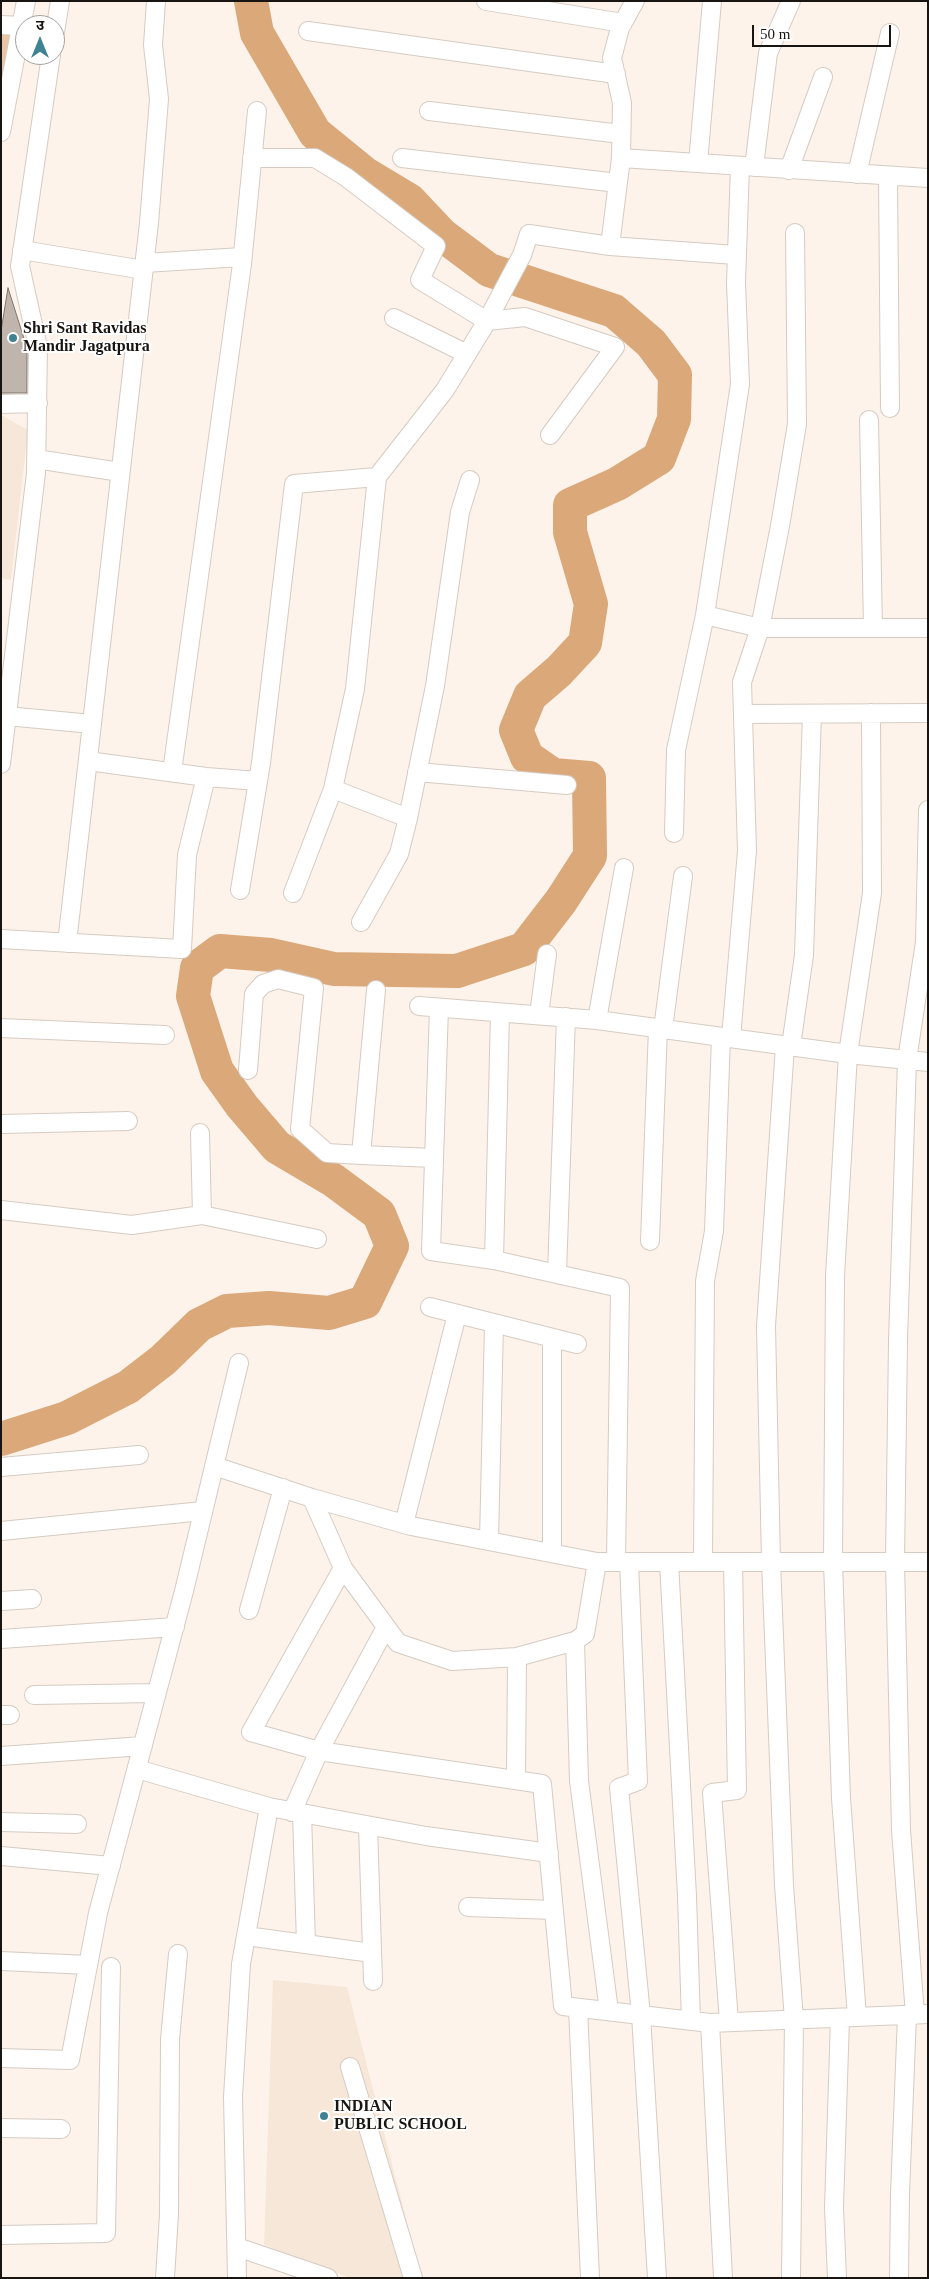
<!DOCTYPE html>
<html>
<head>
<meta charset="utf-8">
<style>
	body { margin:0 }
	#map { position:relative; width:929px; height:2279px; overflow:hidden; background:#fef3ea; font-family:"Times New Roman","Noto Sans Devanagari",serif }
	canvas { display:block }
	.frame { position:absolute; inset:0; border:2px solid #181411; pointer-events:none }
	.north { position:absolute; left:15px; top:15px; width:50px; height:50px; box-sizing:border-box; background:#fff; border:1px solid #a3a1a0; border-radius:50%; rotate:0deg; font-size:14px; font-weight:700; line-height:20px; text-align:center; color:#181411 }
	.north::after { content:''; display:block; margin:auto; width:18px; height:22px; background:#3f8392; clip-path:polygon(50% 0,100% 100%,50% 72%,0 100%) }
	.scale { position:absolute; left:752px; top:25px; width:139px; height:22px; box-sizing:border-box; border:2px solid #181411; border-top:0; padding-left:6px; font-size:15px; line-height:18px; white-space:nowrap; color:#181411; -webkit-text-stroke:4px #fff; paint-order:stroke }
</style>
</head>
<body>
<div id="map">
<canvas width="929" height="2279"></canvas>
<div class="frame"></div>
<div class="north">उ</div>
<div class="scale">50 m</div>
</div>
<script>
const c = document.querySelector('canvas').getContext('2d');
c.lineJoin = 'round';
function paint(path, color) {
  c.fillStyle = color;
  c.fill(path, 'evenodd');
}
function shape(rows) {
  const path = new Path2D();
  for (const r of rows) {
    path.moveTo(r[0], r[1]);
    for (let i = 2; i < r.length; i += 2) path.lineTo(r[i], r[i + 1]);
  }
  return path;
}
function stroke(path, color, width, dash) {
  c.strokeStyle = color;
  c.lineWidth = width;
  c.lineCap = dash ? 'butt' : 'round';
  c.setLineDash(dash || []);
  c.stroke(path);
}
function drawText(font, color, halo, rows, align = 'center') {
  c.font = font + ' "Times New Roman",serif';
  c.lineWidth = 4;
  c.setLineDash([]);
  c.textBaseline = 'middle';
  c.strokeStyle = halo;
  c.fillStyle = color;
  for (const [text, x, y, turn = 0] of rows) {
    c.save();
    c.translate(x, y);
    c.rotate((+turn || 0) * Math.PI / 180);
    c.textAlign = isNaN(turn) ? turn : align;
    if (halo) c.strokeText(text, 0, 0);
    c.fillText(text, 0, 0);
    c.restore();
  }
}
const built = shape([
	[1,415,28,430,11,580,1,578],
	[273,1980,347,1987,421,2278,350,2278,264,2245]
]);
const green = shape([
	[1,26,11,36,1,82]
]);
const river = shape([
	[1,1439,67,1418,128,1387,163,1360,199,1325,227,1311,269,1308,329,1313,365,1302,392,1246,379,1214,333,1180,277,1147,242,1106,217,1071,193,996,197,968,220,951,271,955,334,969,457,971,524,949,561,901,590,856,589,778,553,775,527,757,516,730,530,696,559,671,585,643,591,604,570,532,570,505,617,484,659,458,674,419,675,375,651,343,614,311,489,270,441,234,409,200,364,173,315,133,257,33,251,1]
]);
const building = shape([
	[8,288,27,348,27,393,1,393,1,331,8,288]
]);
const minor = shape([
	[486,1,623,23],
	[1,25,22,26],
	[308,31,616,74],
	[55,32,60,1],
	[429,111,621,134],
	[1,132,26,1],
	[402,158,618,183],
	[621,158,928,178],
	[698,163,712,1],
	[754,167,768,53,791,1],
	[789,170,823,77],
	[857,174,890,33],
	[888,176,890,408],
	[610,246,736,255],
	[22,250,144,270],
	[144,263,242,257],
	[394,318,467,354],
	[487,321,522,255,529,234,610,246,621,158,622,103,612,58,620,28,635,1],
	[487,321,525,317,615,347,550,435],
	[1,404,38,403],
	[869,420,873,628],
	[36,459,120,472],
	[705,615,760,628,928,628],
	[743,714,928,713],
	[7,716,92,724],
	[88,761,206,777,258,781],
	[1,764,36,473,38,347,20,266,51,55],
	[172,772,242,264,257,111],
	[417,772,567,785],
	[333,789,408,818],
	[674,833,676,750,705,615,740,384,736,283,740,166],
	[240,890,261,763,294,484,377,477,445,390,487,321,420,280,436,246,346,177,315,158,252,158],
	[293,893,333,789,355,689,377,477],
	[361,922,399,854,408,818,435,686,460,512,470,480],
	[1,939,182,949,187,855,206,777],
	[67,943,149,223,159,99,153,45,156,1],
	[376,990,361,1155,434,1158],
	[419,1006,597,1020,848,1054,928,1062],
	[439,1008,431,1251,494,1260,620,1288,616,1562],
	[539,1015,547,954],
	[597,1020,624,868],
	[1,1028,165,1035],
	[663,1029,683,876],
	[731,1038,747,851,742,682,760,628,780,526,797,424,795,233],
	[785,1046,766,1326,771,1562,784,1885,794,2020,791,2278],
	[791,1046,804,955,812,714],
	[248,1070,254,994,263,984,278,979,314,988,300,1129,327,1153,361,1155],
	[1,1124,128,1121],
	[1,1210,132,1225,202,1215,200,1133],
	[202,1215,317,1239],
	[650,1241,658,1028],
	[494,1260,500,1013],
	[557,1273,566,1017],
	[430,1307,577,1344],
	[214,1466,312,1498,343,1568,398,1643,452,1661,517,1657,575,1641,585,1634,597,1562],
	[1,1467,139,1455],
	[312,1498,411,1526,597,1562,928,1562],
	[404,1524,457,1314],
	[1,1531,203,1511],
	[489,1541,494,1324],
	[552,1553,552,1338],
	[629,1562,638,1781,619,1788,641,2015,657,2278],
	[669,1562,687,1896,691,2021],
	[703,1562,705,1281,714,1231,721,1037],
	[343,1568,251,1732,319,1751,542,1784,563,2006,710,2023,928,2014],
	[1,1601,32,1599],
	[249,1610,283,1488],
	[1,1639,175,1627],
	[575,1641,579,1781,609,2011],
	[34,1695,157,1693],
	[1,1715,10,1715],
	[1,1756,143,1746],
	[137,1769,269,1807,426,1836,549,1853],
	[516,1780,517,1657],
	[292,1812,319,1751,386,1627],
	[302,1813,306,1944],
	[1,1822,77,1824],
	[368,1826,373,1981],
	[1,1856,111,1866],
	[468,1907,554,1910],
	[246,1936,372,1953],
	[1,1961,88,1965],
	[578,2008,590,2278],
	[915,2015,901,1830,895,1562,898,1341,907,1060,925,942,928,810],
	[857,2017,841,1798,833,1562,835,1276,848,1054,872,893,871,713],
	[729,2022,712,1793,737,1790,733,1562],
	[710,2023,723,2278],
	[1,2058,70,2060,98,1913,184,1591,239,1363],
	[350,2067,413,2278],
	[1,2128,61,2129],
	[1,2235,106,2233,111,1967],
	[237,2247,328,2278],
	[165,2278,169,2214,170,2039,178,1954],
	[237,2278,233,2097,241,1964,269,1807],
	[837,2278,834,2207,840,2018],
	[899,2278,900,2194,907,2015]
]);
const markers = [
	[13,338,5,"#3f8392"],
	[324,2116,5,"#3f8392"]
];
const poiNames = [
	["Shri Sant Ravidas",23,329],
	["Mandir Jagatpura",23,347],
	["INDIAN",334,2107],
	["PUBLIC SCHOOL",334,2125]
];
paint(built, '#f6e7d8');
paint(green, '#eac5a3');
stroke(river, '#daa879', 34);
paint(building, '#bfb5ac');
stroke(building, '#7c736b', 1);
stroke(minor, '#d5cbc2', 20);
stroke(minor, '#fff', 18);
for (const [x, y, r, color] of markers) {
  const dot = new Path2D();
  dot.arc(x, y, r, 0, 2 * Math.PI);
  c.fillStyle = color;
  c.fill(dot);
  stroke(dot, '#fff', 2);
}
drawText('bold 16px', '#181411', '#fff', poiNames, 'left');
</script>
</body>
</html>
